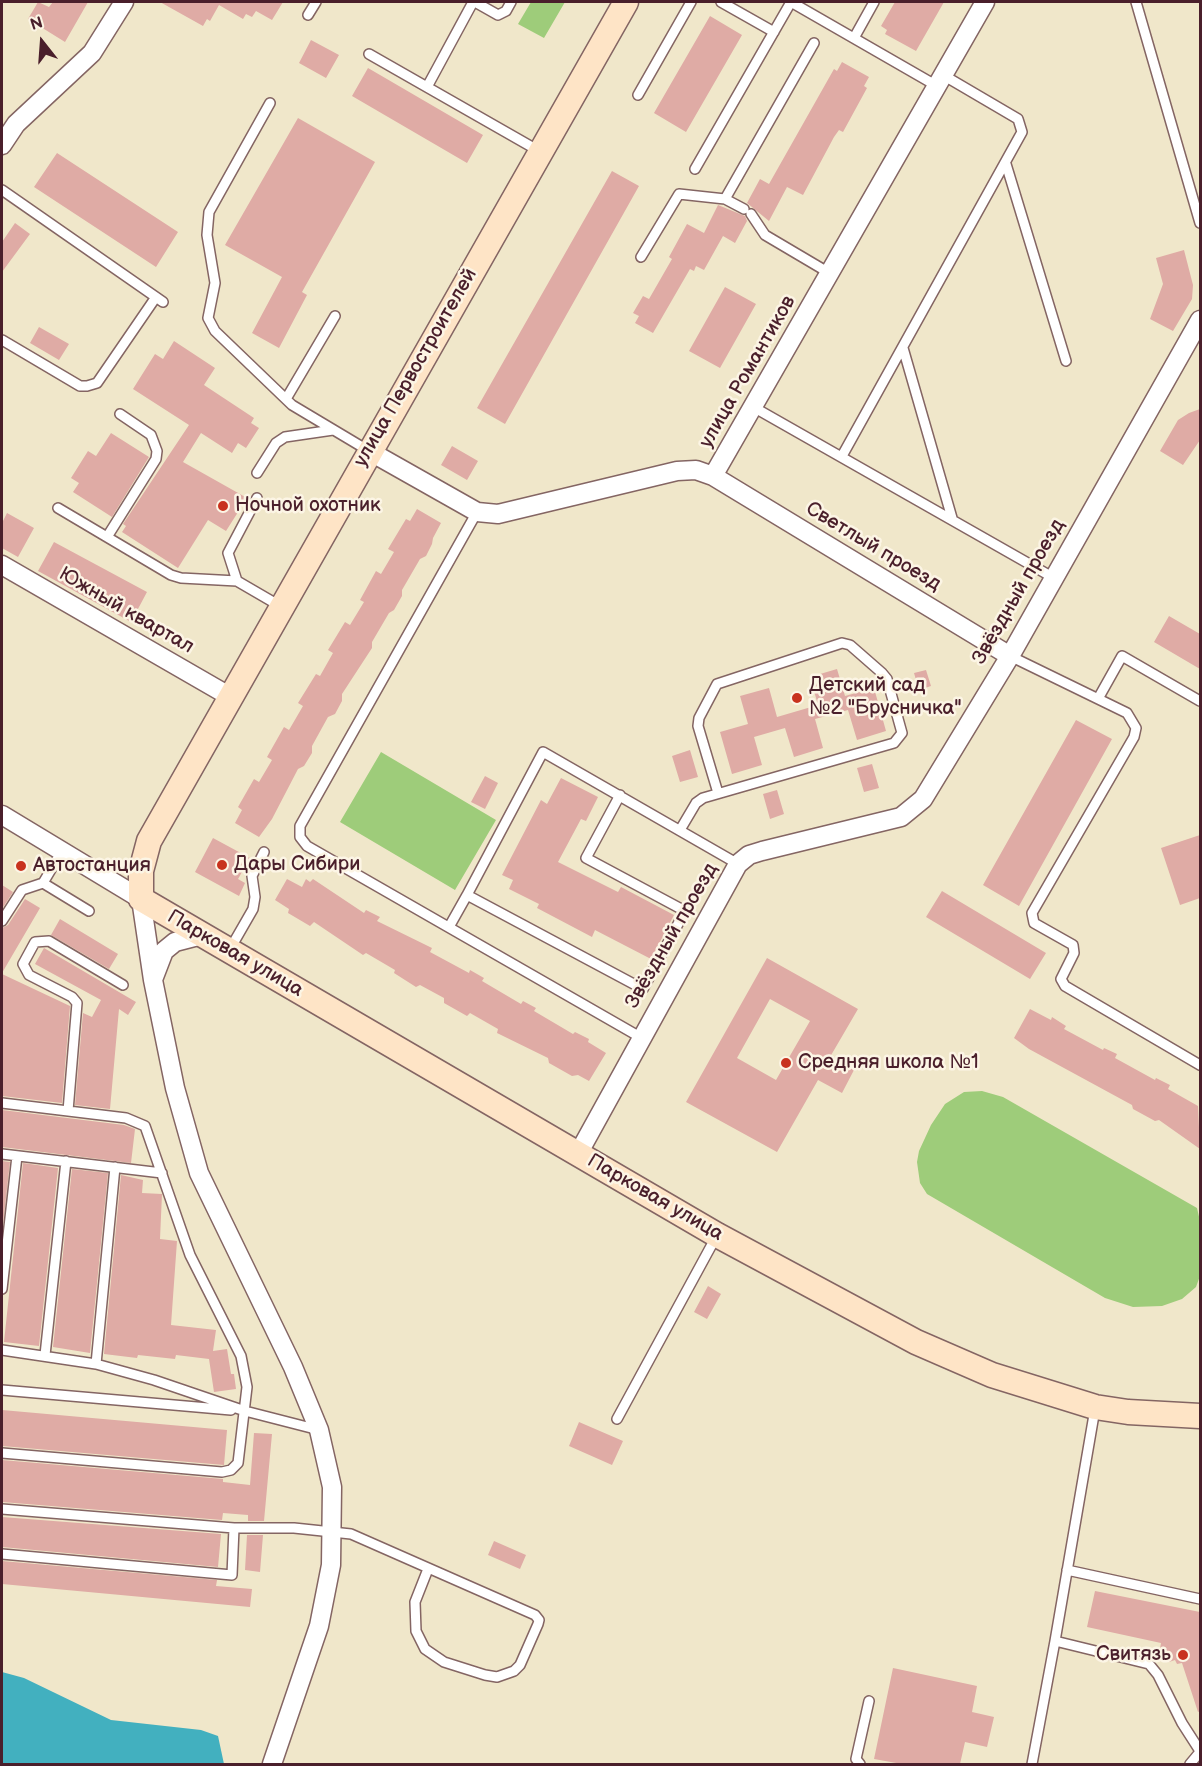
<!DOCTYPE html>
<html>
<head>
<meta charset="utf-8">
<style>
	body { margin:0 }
	#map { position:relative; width:1202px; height:1766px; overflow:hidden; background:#f0e7ca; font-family:"Balsamiq Sans",sans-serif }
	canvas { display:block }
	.frame { position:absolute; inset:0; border:3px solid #4a1f2b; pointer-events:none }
	.north { position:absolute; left:12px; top:12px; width:60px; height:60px; -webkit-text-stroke:4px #fcf5e5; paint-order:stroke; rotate:343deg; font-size:16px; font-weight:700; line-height:24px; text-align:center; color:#4a1f2b }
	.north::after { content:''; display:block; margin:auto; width:21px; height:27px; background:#4a1f2b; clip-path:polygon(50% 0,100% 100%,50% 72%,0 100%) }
</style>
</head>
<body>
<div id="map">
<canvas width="1202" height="1766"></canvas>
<div class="frame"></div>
<div class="north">N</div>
</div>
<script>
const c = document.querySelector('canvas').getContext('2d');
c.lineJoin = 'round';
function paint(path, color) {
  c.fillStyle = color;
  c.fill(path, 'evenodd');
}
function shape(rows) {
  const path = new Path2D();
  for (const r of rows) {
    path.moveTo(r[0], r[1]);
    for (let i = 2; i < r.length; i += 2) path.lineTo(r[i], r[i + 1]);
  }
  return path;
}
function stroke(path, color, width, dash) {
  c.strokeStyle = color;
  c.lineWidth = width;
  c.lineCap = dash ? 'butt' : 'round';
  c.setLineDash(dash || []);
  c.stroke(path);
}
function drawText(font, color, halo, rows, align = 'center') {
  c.font = font + ' "Balsamiq Sans",sans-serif';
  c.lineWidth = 5;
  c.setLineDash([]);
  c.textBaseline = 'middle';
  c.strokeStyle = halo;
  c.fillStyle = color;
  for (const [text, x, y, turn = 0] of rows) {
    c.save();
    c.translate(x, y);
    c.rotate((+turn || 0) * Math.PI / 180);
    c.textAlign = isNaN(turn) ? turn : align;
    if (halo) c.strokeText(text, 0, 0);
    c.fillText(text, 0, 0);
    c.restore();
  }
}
const green = shape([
	[531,2,565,2,544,38,518,24],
	[381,752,496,820,455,890,340,822],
	[982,1091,1003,1097,1197,1208,1200,1221,1200,1276,1196,1287,1182,1299,1162,1306,1133,1307,1105,1298,927,1194,920,1183,917,1162,919,1151,931,1125,945,1104,964,1092]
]);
const water = shape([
	[2,1672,24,1678,111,1720,201,1730,218,1736,224,1764,2,1764]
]);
const building = shape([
	[38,2,49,7,53,2,88,2,65,42,28,19],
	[160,2,283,2,272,20,256,11,252,17,246,14,243,19,219,5,210,21,207,19,203,26],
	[895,2,944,2,916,51,885,34,887,30,881,26],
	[710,16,742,35,686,132,654,113],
	[311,40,339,55,326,78,299,63],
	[842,62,869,77,864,86,867,88,843,132,839,130,834,137,803,195,787,187,769,221,747,203,760,179,769,184,834,69,837,71],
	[368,68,483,135,467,163,352,96],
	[298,118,375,162,302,292,307,295,279,348,252,333,282,277,225,245],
	[57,153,178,232,156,267,34,187],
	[612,171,639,186,505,424,477,408],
	[718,205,745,216,747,221,735,243,723,236,704,270,696,266,694,271,690,269,653,333,635,323,639,316,633,313,643,296,649,299,672,259,669,257,687,224,704,233],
	[15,223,30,234,2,272,2,242],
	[1184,250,1193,285,1192,299,1173,331,1150,319,1163,284,1156,258],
	[725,287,756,304,720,368,689,351],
	[39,327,69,344,59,360,30,343],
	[174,341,215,368,204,385,254,418,251,423,259,428,246,448,238,443,232,453,201,433,183,462,247,498,226,531,208,520,178,568,122,532,126,526,123,524,189,425,133,389,155,354,163,359],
	[1200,409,1200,440,1183,465,1160,451,1178,420,1189,413],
	[111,433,149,457,112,517,73,492,79,483,71,478,88,451,96,456],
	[452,446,478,461,467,480,441,465],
	[417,509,441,523,433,538,432,544,426,556,420,559,402,590,402,596,394,610,389,613,372,642,372,648,342,694,342,701,335,714,328,717,312,746,312,753,304,766,298,769,272,819,259,837,235,823,242,810,238,807,254,779,259,782,272,760,267,757,284,727,289,730,303,706,298,703,316,674,320,676,333,653,328,650,345,622,350,625,364,602,360,600,376,571,381,574,394,552,388,549,406,519,410,521],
	[7,513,34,528,18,557,2,548,2,523],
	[54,542,147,592,131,622,38,571],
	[1169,616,1200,634,1200,669,1154,642],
	[837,669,845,696,874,688,886,731,857,740,848,710,815,719,823,748,794,757,785,728,754,737,762,765,732,774,720,732,748,724,740,696,769,688,777,717,818,705,810,677],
	[926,670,931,686,919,690,914,673],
	[1076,720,1112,739,1019,906,983,885],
	[690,750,698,777,680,782,672,756],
	[872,764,879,788,864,792,857,768],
	[485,776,498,783,485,809,471,802],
	[561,778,598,797,586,821,581,819,558,862,618,892,621,887,674,915,651,959,595,930,592,937,537,908,539,904,509,889,513,880,502,875,541,800,547,804],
	[777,790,784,814,770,819,763,794],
	[1200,835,1200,898,1180,905,1161,848],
	[213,838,250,858,238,879,245,883,239,896,195,872],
	[287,879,302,887,306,879,310,882,313,879,364,913,366,910,380,917,377,921,432,948,430,952,469,973,470,970,484,978,482,981,521,1004,523,1001,536,1008,534,1011,573,1034,575,1032,589,1039,588,1042,606,1053,589,1081,578,1075,572,1076,549,1063,548,1058,497,1033,498,1029,470,1013,467,1016,444,1003,444,998,420,985,416,987,394,973,395,970,366,953,363,955,314,922,310,926,288,913,289,909,275,900],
	[2,885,13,892,2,909],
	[942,891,1046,953,1030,979,926,917],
	[25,899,40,908,2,973,2,928,8,925],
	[60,919,118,954,109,969,51,935],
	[44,948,136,1002,128,1015,119,1009,110,1109,75,1105,83,1013,92,1017,101,1000,35,964],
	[767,958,858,1009,830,1057,854,1070,842,1093,818,1080,777,1152,686,1102],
	[770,999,810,1021,776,1080,737,1058],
	[2,974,70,1006,62,1103,2,1096],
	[1030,1009,1051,1020,1052,1017,1066,1026,1064,1029,1103,1050,1104,1048,1117,1054,1115,1058,1155,1080,1156,1078,1170,1085,1168,1089,1198,1106,1200,1149,1159,1120,1155,1121,1133,1109,1132,1105,1029,1049,1014,1038],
	[2,1110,124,1125,135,1129,131,1163,2,1147],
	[2,1161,10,1162,2,1233],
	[23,1163,58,1168,39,1346,4,1342],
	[72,1169,108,1173,90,1353,53,1347],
	[121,1175,143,1180,142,1193,162,1194,160,1239,177,1241,171,1325,216,1330,213,1351,227,1349,231,1374,234,1374,236,1389,214,1392,209,1359,176,1355,175,1359,138,1355,137,1358,104,1354],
	[708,1286,721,1294,707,1319,694,1312],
	[2,1410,227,1430,224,1465,2,1446],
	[579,1422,623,1441,612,1465,569,1446],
	[254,1433,272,1434,264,1521,248,1521,248,1515,223,1513,222,1520,2,1502,2,1460,223,1479,223,1482,250,1485],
	[2,1517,221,1534,218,1567,2,1547],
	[247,1535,263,1535,260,1572,245,1570],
	[494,1541,526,1555,520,1569,488,1555],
	[2,1561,217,1580,216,1586,252,1589,250,1607,2,1584],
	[1095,1591,1200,1612,1200,1711,1198,1712,1182,1663,1177,1664,1175,1660,1169,1662,1164,1650,1160,1649,1161,1643,1087,1627],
	[893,1668,977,1686,972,1712,994,1717,987,1747,965,1742,960,1764,902,1764,874,1759]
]);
const lane = shape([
	[475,2,498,15,506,11,511,2],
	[721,2,774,32],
	[791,2,937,86],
	[1136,2,1200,223],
	[308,15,316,2],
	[854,38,874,2],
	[369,54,539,151],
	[427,87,473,2],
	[638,95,691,2],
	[270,103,209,212,207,235,215,283,208,318,215,331,292,405,369,451],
	[1006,164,1066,361],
	[695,169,791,2],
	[2,190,163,302],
	[725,199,814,43],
	[751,214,765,235,831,274],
	[641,257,679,194,725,199,744,209],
	[2,340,80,386,87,386,97,383,156,297],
	[903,348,952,518],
	[286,399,335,316],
	[755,408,1054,578],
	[842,456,1022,132,1018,119,943,75],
	[257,473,276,443,285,437,333,430],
	[58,508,171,575,181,578,237,581,280,606],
	[477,512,300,826,300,837,307,846,640,1037],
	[107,537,156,459,157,451,151,435,120,414],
	[237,581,228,553,257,498],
	[1010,656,1127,713,1136,728,1134,737,1032,913,1034,923,1073,945,1074,953,1061,979,1065,986,1200,1065],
	[1099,697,1122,656,1200,701],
	[680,830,696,803,703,798,894,743,902,733,887,679,882,673,850,645,842,643,717,684,699,718,698,726,718,793],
	[43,883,89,911],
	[467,895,543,752,738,864],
	[2,921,22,890,43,883,62,851],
	[449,927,467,895,643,989,685,911,586,858,620,795],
	[230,949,253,909,255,897,252,876,264,852],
	[2,1103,126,1118,145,1126,190,1255,241,1356,247,1387,238,1463,231,1470,222,1472,2,1453],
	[68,1111,77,1003,72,997,29,975,23,964,35,942,49,941,123,985],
	[2,1154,162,1173],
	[2,1289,17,1156],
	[2,1350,96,1364,154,1380,245,1411,319,1430],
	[45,1355,66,1161],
	[96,1364,115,1167],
	[2,1390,231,1410],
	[1095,1409,1055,1641,1149,1664,1158,1675,1182,1723,1200,1751],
	[617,1419,716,1237],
	[2,1509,234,1528,294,1528,351,1534,535,1615,539,1620,538,1624,520,1665,514,1671,497,1677,485,1675,444,1662,425,1649,416,1631,415,1602,428,1569],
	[2,1554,232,1575,234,1528],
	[1067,1570,1200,1599],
	[860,1764,856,1759,869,1701],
	[1032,1764,1055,1641],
	[1190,1764,1200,1752]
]);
const street = shape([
	[2,145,16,124,92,53,124,2],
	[369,451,477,512,498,514,677,471,696,470,713,476,985,2],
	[713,476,1010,656],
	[2,565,229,696],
	[2,815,141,899,153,980,175,1088,199,1173,293,1367,319,1430,332,1487,331,1565,319,1626,272,1764],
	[154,977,164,951,175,942,202,935],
	[578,1154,738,864,749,855,762,851,901,817,923,799,1010,656,1200,320]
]);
const secondary = shape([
	[626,2,149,841,141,871,141,899,717,1235,916,1342,992,1375,1095,1407,1128,1412,1200,1416]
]);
const markers = [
	[223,506,6,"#c8321e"],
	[797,698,6,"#c8321e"],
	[222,865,6,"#c8321e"],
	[21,866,6,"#c8321e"],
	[786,1063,6,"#c8321e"],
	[1183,1655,6,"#c8321e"]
];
const streetNames = [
	["улица Первостроителей",416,368,-60],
	["улица Романтиков",748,372,-60],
	["Светлый проезд",873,547,31],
	["Звёздный проезд",1019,592,-60],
	["Южный квартал",126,611,30],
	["Звёздный проезд",672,936,-60],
	["Парковая улица",235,954,30],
	["Парковая улица",655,1198,30]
];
const poiNames = [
	["Ночной охотник",235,506],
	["Детский сад",809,686],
	["№2 \"Брусничка\"",809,709],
	["Дары Сибири",234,865],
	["Автостанция",33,866],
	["Средняя школа №1",798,1063],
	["Свитязь",1171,1655,"right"]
];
paint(green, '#9ecc7a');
paint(water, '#42b0bf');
paint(building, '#dfaba5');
stroke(lane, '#846563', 12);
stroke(street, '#846563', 21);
stroke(secondary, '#846563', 27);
stroke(lane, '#fff', 9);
stroke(street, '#fff', 18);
stroke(secondary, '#fee4c6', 24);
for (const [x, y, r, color] of markers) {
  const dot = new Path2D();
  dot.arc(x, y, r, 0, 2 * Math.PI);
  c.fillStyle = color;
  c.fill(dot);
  stroke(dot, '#fcf5e5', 2);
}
drawText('20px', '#4a1f2b', '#fcf5e5', streetNames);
drawText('20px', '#4a1f2b', '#fcf5e5', poiNames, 'left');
</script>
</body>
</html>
